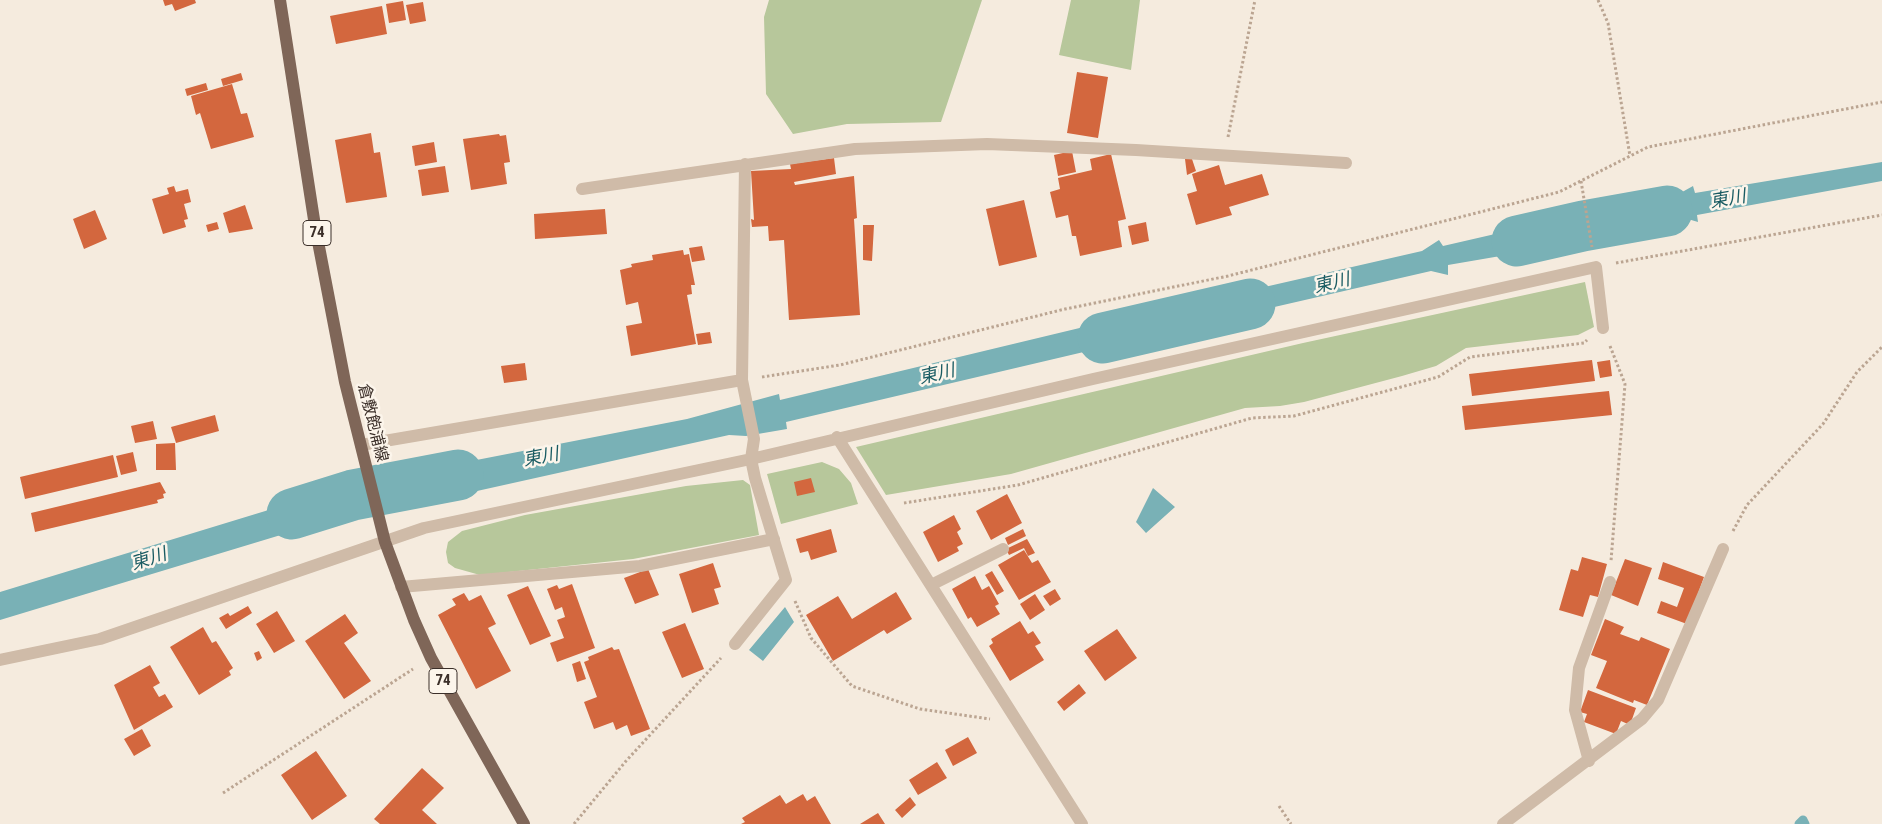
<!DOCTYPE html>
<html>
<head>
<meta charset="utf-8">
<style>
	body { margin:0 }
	canvas { display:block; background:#f5ebde }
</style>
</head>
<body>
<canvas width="1882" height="824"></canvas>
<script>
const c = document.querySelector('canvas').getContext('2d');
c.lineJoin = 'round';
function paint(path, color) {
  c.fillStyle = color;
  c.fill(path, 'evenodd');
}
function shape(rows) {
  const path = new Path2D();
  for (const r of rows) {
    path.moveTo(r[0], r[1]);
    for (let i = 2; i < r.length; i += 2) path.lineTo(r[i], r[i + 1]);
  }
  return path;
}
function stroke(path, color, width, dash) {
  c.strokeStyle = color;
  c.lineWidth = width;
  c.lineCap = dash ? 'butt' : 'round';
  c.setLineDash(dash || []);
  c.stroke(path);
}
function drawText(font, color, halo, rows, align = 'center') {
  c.font = font + ' "Roboto Condensed","Noto Sans JP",sans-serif';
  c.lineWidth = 5;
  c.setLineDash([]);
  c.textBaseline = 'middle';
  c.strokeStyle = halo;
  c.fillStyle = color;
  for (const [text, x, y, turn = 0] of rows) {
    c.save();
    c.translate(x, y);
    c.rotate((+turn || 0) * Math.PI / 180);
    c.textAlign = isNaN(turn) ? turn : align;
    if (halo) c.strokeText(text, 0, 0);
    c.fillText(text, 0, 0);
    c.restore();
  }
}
const green = shape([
	[769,0,982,0,941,122,847,124,793,134,766,94,764,17],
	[1071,0,1140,0,1131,70,1059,55],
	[1585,282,1594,327,1578,335,1466,348,1436,366,1402,376,1304,402,1280,406,1245,408,1011,474,886,495,856,447,1303,343],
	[822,462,839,469,851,483,858,504,781,524,767,474],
	[743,480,750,485,759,535,633,559,480,575,455,568,448,563,446,552,448,542,462,531,525,515,686,486]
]);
const water = shape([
	[1882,162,1882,181,1697,215,1698,222,1681,217,1600,237,1595,215,1675,196,1693,186,1695,193],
	[1582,214,1588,241,1448,265,1448,275,1431,271,1183,328,1177,307,1422,251,1439,240,1443,246],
	[1167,307,1173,331,786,422,787,429,746,436,729,435,396,509,384,478,687,419,779,394,780,400],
	[357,483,360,511,0,620,0,592],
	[1153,488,1175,507,1146,533,1136,522],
	[785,607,794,622,763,661,749,650]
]);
const stream = shape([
	[1799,824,1803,820,1805,824]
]);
const river = shape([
	[1517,241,1583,226,1667,211],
	[1103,338,1250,304],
	[292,514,353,495,458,475]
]);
const building = shape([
	[163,0,195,0,196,3,175,11,172,4,165,6],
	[403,1,406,20,389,23,386,4],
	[423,2,426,21,410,24,406,5],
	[382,6,387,34,336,44,330,16],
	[1077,72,1108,77,1098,138,1067,133],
	[241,73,243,80,223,86,221,79],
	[206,83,208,90,187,96,185,89],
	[232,84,241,114,247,113,254,137,211,149,200,113,196,115,191,96],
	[371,133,374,153,380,152,387,197,346,203,335,140],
	[499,134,500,136,506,135,510,162,504,163,507,184,471,190,463,139],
	[434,142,437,162,415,166,412,146],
	[1072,151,1076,172,1058,176,1054,155],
	[1111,154,1126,219,1118,221,1122,247,1080,256,1076,236,1072,236,1068,215,1056,218,1050,192,1060,189,1058,178,1092,170,1090,159],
	[834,158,836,174,794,182,795,185,854,176,857,218,854,219,860,315,789,320,784,240,769,241,768,226,752,227,751,219,754,220,751,171,791,169,790,164],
	[1185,159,1192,159,1196,171,1187,175],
	[1219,165,1225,185,1262,174,1269,195,1229,207,1232,215,1196,225,1187,194,1197,191,1192,174],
	[445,166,449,192,422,196,418,170],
	[174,186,176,192,188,189,191,202,184,204,188,219,184,220,186,227,163,234,152,199,169,194,167,188],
	[1024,200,1037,257,999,266,986,209],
	[245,205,253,229,229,233,223,213],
	[605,209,607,234,535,239,534,214],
	[95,210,107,239,84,249,73,219],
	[217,222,219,229,208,232,206,225],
	[1146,222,1149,241,1132,245,1128,226],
	[863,225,874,225,872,261,863,260],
	[702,246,705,260,692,262,689,248],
	[683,250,684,255,689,254,695,285,691,285,692,294,687,295,696,344,631,356,626,326,642,323,638,302,626,305,620,270,632,267,631,264,653,260,652,255],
	[710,332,712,343,698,345,696,334],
	[1592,360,1595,381,1472,396,1469,374],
	[1610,360,1612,376,1600,378,1597,362],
	[525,363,527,380,504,383,501,366],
	[1609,391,1612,415,1465,430,1462,406],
	[215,415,219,431,176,443,171,427],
	[153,421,157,439,135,443,131,426],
	[175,443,176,470,156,470,156,444],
	[133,452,137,471,121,475,116,456],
	[113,455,118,477,25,499,20,477],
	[811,478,815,492,797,496,794,482],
	[160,482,166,493,163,494,164,498,157,500,158,503,35,532,31,513],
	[1007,494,1022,523,991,540,976,511],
	[954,515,961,529,957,532,963,544,957,547,959,551,938,562,923,532],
	[831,529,837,552,811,560,808,551,800,553,796,539],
	[1023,529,1026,536,1008,545,1005,538],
	[1027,539,1035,553,1028,556,1024,548,1009,555,1006,549],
	[1024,550,1032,563,1038,560,1051,582,1019,600,998,565],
	[1582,557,1607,564,1598,597,1590,595,1583,617,1559,610,1571,569,1578,571],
	[1625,559,1652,568,1638,606,1611,595],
	[1663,562,1704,577,1687,624,1657,613,1661,601,1677,607,1684,588,1658,579],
	[713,563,721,587,714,589,719,604,692,613,679,574],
	[648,569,659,595,635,604,624,578],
	[992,571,1004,591,997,595,985,575],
	[975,576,982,590,989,586,999,604,995,606,1000,614,977,627,971,617,968,619,952,589],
	[572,584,595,648,557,662,550,643,564,638,557,620,565,617,562,607,555,610,547,589,557,585,559,589],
	[528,586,551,636,530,645,507,595],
	[1055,589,1061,599,1050,606,1043,596],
	[896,592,912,619,887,634,884,630,833,661,806,615,838,596,852,619],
	[464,593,469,601,481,595,496,624,488,628,511,671,476,689,438,615,456,605,452,599],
	[1035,594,1045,610,1030,620,1020,604],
	[248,606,252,613,226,629,219,618,228,613,230,616],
	[277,611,295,641,274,653,256,624],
	[345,614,358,633,344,643,371,681,344,699,305,641],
	[1605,619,1624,627,1620,634,1639,641,1641,637,1670,649,1647,705,1634,700,1633,703,1596,688,1607,661,1591,655],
	[1020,621,1028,634,1033,631,1041,643,1035,646,1044,660,1010,681,989,646,993,643,991,639],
	[685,623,704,669,682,678,662,632],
	[203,627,212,643,216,641,233,668,229,671,231,675,199,695,170,647],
	[1117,629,1137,658,1105,681,1084,651],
	[612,647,614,650,619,649,650,729,631,736,627,725,616,730,613,722,594,729,584,702,597,697,584,662,589,660,588,657],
	[259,651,262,658,257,661,254,653],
	[580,661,586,679,577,682,572,664],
	[150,665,160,683,153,687,159,697,165,694,173,707,134,730,114,685],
	[1079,684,1086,693,1064,711,1057,702],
	[1588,690,1636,708,1630,725,1621,721,1616,734,1584,722,1587,714,1580,712],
	[142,729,151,746,134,756,124,739],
	[968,737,977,753,953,766,945,750],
	[316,751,347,796,312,820,281,775],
	[937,762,947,778,918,795,909,780],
	[422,768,444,788,422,810,437,824,380,824,374,819],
	[803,794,807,801,815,796,831,824,741,824,745,822,742,818,780,795,786,804],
	[910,797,916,805,902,818,895,810],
	[878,813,885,824,860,824]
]);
const path = shape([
	[1598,0,1608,23,1630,156],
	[1228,137,1255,0],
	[1581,181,1592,247],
	[1616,263,1882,215],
	[1610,346,1625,384,1611,561],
	[762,377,840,365,1065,309,1228,276,1559,192,1648,147,1882,102],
	[904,503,1018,485,1252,418,1294,416,1438,377,1470,357,1584,343,1587,340],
	[1733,531,1747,505,1823,424,1857,372,1882,347],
	[795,601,811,638,852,686,920,709,990,719],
	[223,793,413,669],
	[1279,806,1291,824],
	[574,824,626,761,721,658]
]);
const street = shape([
	[582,189,855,149,987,144,1136,150,1346,163],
	[837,437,1082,824],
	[361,445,742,380],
	[931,585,1003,549],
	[401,587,640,566,774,539],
	[735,644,786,580,755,478,751,459,754,439,742,380,745,164],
	[0,660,100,639,424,528,751,459,1093,379,1596,267,1603,328],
	[1589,761,1575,710,1579,668,1610,582],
	[1503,824,1642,719,1658,700,1723,549]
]);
const primary = shape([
	[280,0,315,226,345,382,385,542,414,620,431,658,524,824]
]);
const shields = [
	[317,233,28],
	[443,681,28]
];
const shieldNames = [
	["74",317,233],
	["74",443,681]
];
const streetNames = [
	["倉敷飽浦線",372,423,76]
];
const waterNames = [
	["東川",1728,200,-10],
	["東川",1332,284,-13],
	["東川",937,375,-13],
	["東川",541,458,-11],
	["東川",149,560,-18]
];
paint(green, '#b7c79b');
paint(water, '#79b1b6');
stroke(stream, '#79b1b6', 9);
stroke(river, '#79b1b6', 51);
paint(building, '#d3673e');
stroke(path, '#bba592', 3, [2.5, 2.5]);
stroke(street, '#cfbba8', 12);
stroke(primary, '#7f6658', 12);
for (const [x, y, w] of shields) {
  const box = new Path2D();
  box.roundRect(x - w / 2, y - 12.5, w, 25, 4);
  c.fillStyle = '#fcf5eb';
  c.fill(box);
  stroke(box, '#3b2f29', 1);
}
drawText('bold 15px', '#3b2f29', null, shieldNames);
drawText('16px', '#3b2f29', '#fcf5eb', streetNames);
drawText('italic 18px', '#195b62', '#fcf5eb', waterNames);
</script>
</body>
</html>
